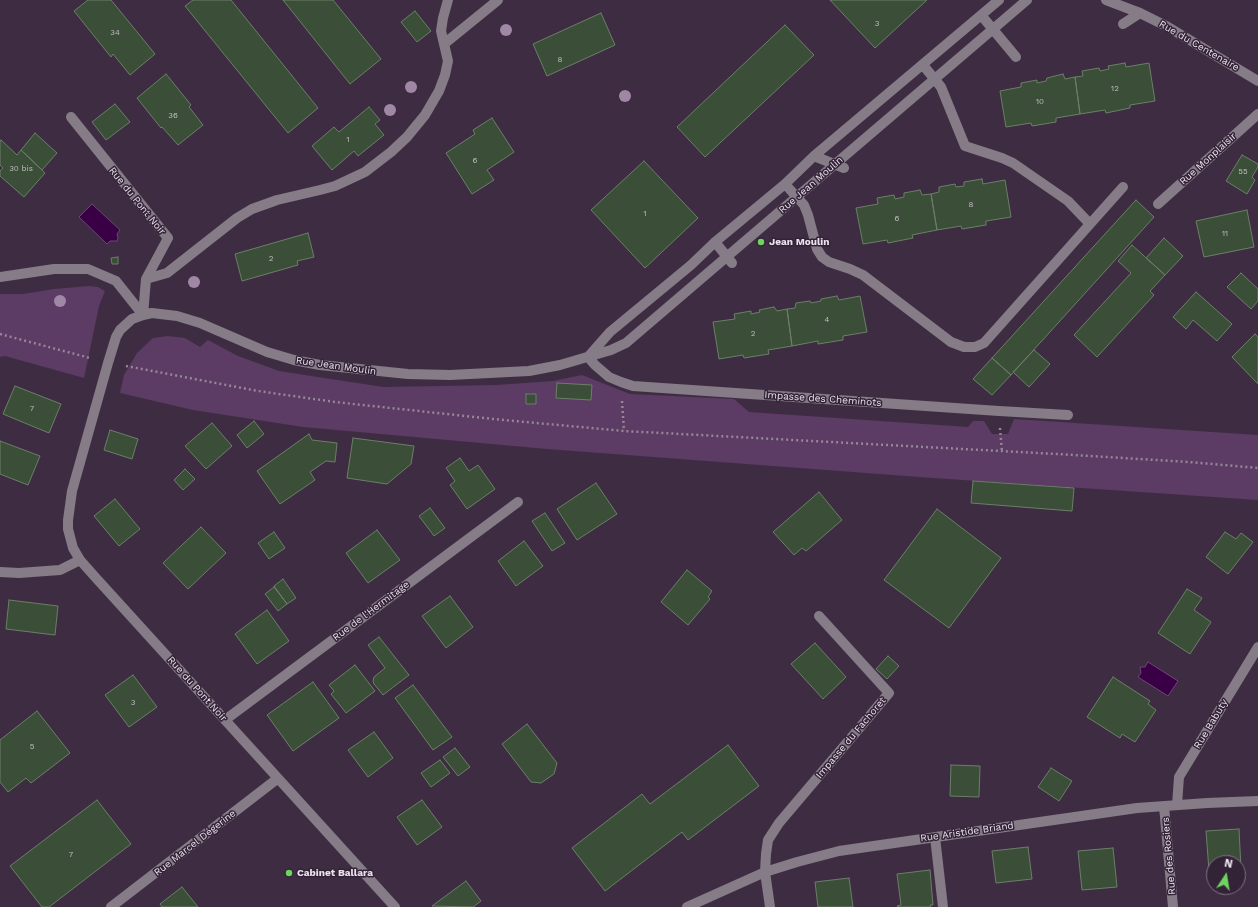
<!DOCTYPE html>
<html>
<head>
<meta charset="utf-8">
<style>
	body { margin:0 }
	#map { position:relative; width:1258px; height:907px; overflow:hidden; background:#3e2d42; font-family:"Work Sans",sans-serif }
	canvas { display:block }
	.north { position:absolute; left:1206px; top:855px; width:40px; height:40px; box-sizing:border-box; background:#332337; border:1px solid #7d6f80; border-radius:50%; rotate:12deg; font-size:11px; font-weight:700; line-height:16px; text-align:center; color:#ece1ee }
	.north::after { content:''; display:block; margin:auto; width:14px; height:18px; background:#6fd360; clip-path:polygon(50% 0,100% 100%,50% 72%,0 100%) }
</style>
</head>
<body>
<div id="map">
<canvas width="1258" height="907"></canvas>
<div class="north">N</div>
</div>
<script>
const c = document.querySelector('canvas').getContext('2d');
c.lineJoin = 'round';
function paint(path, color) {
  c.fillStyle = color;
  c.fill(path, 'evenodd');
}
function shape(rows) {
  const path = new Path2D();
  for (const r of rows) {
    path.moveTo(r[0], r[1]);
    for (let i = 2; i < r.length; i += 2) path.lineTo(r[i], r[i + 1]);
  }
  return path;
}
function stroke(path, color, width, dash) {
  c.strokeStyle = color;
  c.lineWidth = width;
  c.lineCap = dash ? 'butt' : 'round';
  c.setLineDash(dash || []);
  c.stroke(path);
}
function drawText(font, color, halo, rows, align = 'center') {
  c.font = font + ' "Work Sans",sans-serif';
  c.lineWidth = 3;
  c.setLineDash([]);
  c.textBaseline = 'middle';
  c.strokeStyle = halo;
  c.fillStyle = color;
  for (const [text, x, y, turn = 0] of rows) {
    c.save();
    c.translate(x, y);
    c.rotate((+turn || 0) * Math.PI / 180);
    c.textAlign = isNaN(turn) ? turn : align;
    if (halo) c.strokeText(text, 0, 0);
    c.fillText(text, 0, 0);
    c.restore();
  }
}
const green = shape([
	[89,286,98,287,105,291,99,306,84,378,5,356,0,357,0,294,23,294,54,289],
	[168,336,185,338,200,347,208,340,238,356,279,371,383,387,496,385,553,381,582,375,630,394,734,399,749,412,968,427,973,421,984,421,992,434,1008,434,1014,419,1258,435,1258,500,919,477,547,449,303,427,193,410,120,393,124,375,137,353,153,338]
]);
const water = shape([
	[92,204,120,230,117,234,118,238,117,241,110,241,107,244,79,217,92,204],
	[1148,662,1178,681,1168,696,1138,677,1141,673,1140,667,1145,667,1148,662]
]);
const building = shape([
	[88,0,111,0,155,54,130,75,113,54,111,57,74,11,88,0],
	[193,0,231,0,318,108,288,133,185,6,193,0],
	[283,0,333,0,381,59,350,84,283,0],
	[830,0,927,0,875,48,830,0],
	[415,11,431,31,417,42,401,22,415,11],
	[601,13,615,45,547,76,533,44,601,13],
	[785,25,814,55,705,157,677,127,785,25],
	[1125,63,1126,67,1149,63,1155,101,1130,105,1130,108,1106,113,1105,110,1080,114,1075,77,1083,76,1082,71,1099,68,1100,71,1109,69,1108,66,1125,63],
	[166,74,191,105,189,107,203,125,178,145,162,127,161,128,137,98,166,74],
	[1063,74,1065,79,1075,77,1080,114,1056,118,1056,122,1032,126,1031,123,1006,127,1000,91,1021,87,1021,83,1037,80,1037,83,1046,81,1047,78,1063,74],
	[115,104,130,122,106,140,92,122,115,104],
	[369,107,380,120,375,124,384,135,358,156,354,151,332,170,312,146,334,127,339,132,369,107],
	[492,118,514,152,487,170,494,180,472,194,446,153,475,134,473,130,492,118],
	[35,133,57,153,42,170,21,150,35,133],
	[1,140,17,155,21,150,45,173,24,197,0,176,0,171,3,168,0,165,0,142,1,140],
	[1242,155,1258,164,1258,167,1252,177,1255,180,1247,194,1226,181,1242,155],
	[644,161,698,218,645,268,591,210,644,161],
	[982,179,983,184,1005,180,1011,217,986,221,986,225,962,229,961,226,937,230,931,194,939,192,939,187,955,184,956,187,964,186,964,182,982,179],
	[920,190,922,195,931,194,937,230,912,235,913,238,888,243,887,240,863,244,856,208,878,204,877,198,894,195,895,199,904,197,904,193,920,190],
	[1136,200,1154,217,1011,375,992,358,1136,200],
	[1247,210,1254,247,1204,257,1196,221,1247,210],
	[308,233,314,257,297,261,298,265,242,281,235,254,308,233],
	[1164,238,1183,256,1165,275,1146,258,1164,238],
	[1132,245,1165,275,1150,291,1154,295,1097,357,1074,335,1131,273,1118,261,1132,245],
	[118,257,118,264,112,264,111,258,118,257],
	[1241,273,1258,289,1258,301,1251,309,1227,287,1241,273],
	[1196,292,1232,324,1217,341,1193,320,1186,329,1173,317,1196,292],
	[837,296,839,300,860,296,867,332,843,336,843,340,818,344,818,341,792,346,787,309,795,308,796,303,810,301,811,303,821,301,821,299,837,296],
	[774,307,777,311,787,309,792,346,768,350,769,354,744,358,743,355,719,359,713,322,735,319,734,314,751,311,751,314,760,312,759,310,774,307],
	[1255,334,1258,337,1258,384,1232,357,1255,334],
	[1034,350,1050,364,1029,387,1013,372,1034,350],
	[992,358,1011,375,992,395,973,379,992,358],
	[557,383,592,385,591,400,556,398,557,383],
	[15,386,61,404,49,433,3,414,15,386],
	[526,394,536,394,536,404,526,404,526,394],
	[254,421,264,434,247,448,237,435,254,421],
	[212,423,232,446,206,469,185,446,212,423],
	[110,430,138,439,132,459,104,450,110,430],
	[309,434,312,440,337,443,335,462,326,461,310,472,315,480,280,504,257,471,309,434],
	[353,438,414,446,411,464,387,484,347,478,353,438],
	[0,441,40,456,28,485,0,474,0,441],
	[460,458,469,471,478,465,495,489,467,509,450,485,455,481,446,468,460,458],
	[185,469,195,479,183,490,174,480,185,469],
	[973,481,1074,488,1072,511,971,503,973,481],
	[596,483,617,514,577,540,557,509,596,483],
	[819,492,842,520,806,551,802,548,794,555,773,532,819,492],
	[115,499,140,529,119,546,94,516,115,499],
	[430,508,445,528,434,536,419,516,430,508],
	[937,509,1001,558,949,628,884,580,937,509],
	[545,513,565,543,552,551,532,521,545,513],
	[201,527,226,553,188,589,163,563,201,527],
	[377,530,400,560,368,583,346,553,377,530],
	[274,532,285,548,269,559,258,543,274,532],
	[1225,532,1236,539,1241,533,1253,542,1228,574,1206,557,1225,532],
	[524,541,543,566,516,586,498,561,524,541],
	[687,570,712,591,708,597,710,599,688,625,661,602,687,570],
	[283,579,296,598,287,604,274,586,283,579],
	[274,587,287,604,278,611,265,594,274,587],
	[1187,589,1202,598,1194,610,1211,622,1190,654,1158,633,1187,589],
	[450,596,473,627,446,648,422,616,450,596],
	[9,600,58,606,55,635,6,629,9,600],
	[267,610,289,641,257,664,235,634,267,610],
	[379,637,409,675,383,695,374,684,373,681,374,677,385,668,368,645,379,637],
	[815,643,846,677,823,699,791,664,815,643],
	[888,656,899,666,887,679,876,669,888,656],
	[355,665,375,691,346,713,331,694,334,691,329,685,355,665],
	[133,675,157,707,129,727,105,695,133,675],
	[1113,677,1150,701,1148,704,1156,710,1135,742,1122,734,1120,738,1087,717,1113,677],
	[313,682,339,718,293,751,267,715,313,682],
	[413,685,452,737,433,750,395,698,413,685],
	[37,711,70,753,31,783,26,778,8,792,0,782,0,740,37,711],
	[527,724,557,763,554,774,541,783,531,782,502,744,527,724],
	[374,732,393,758,368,777,348,750,374,732],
	[728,745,759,786,688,840,682,832,605,891,572,848,642,794,650,804,728,745],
	[455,748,470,767,458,776,443,757,455,748],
	[440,760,450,773,431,787,421,773,440,760],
	[951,765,980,766,979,797,950,796,951,765],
	[1051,768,1072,781,1059,801,1038,787,1051,768],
	[97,800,131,844,49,907,42,907,10,866,97,800],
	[422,800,442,827,417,845,397,817,422,800],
	[1239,829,1241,869,1238,869,1238,863,1214,863,1214,871,1209,871,1206,831,1239,829],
	[1028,847,1032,879,996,883,992,851,1028,847],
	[1113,848,1117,887,1082,890,1078,851,1113,848],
	[930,870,933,905,930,905,931,907,898,907,897,906,901,905,897,874,930,870],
	[849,878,853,907,818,907,815,882,849,878],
	[466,881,481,901,473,907,432,906,466,881],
	[182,887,198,907,162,907,160,904,182,887]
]);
const path = shape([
	[0,334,90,358],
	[126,366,258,391,335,402,493,419,624,431,1057,454,1189,462,1258,468],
	[622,401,624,431],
	[1000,428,1002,452]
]);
const minor = shape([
	[1106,0,1140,13,1168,27,1258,81],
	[981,15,1016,57],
	[1123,24,1140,13],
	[444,44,498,0],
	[923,65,941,87,965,146,1002,158,1013,163,1068,201,1090,224],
	[71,117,168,238,146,279,143,315],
	[814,156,844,168],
	[785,184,804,205,808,215,817,249,822,257,829,262,850,269,863,275,951,342,964,347,975,347,984,343,1123,187],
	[1158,204,1258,114],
	[715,242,732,263],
	[0,277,54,269,88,269,116,281,143,315],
	[146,279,167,273,237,218,252,209,277,200,320,190,335,186,365,172,391,152,407,137,425,115,439,91,445,75,448,61,441,31,443,18,448,0],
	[588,357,610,332,691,265,715,242,785,184,814,156,999,0],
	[588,357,595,365,609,377,621,382,633,386,999,411,1068,415],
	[0,572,19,573,60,570,80,560],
	[225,720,518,502],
	[1177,805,1179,777,1258,647],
	[1164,806,1173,907],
	[935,837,943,907],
	[111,907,277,779],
	[395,907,96,578,80,560,73,548,68,529,68,520,72,491,108,363,116,337,120,330,132,319,143,315,152,313,177,316,200,323,267,352,294,360,320,365,408,374,450,375,529,371,560,365,611,350,626,343,1027,0],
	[687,907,765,872,797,862,839,851,1137,808,1207,803,1258,801],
	[770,907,765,872,766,854,768,840,779,823,889,693,819,616]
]);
const trees = [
	[506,30],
	[411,87],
	[625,96],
	[390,110],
	[194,282],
	[60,301]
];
const markers = [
	[761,242,4,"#6fd360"],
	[289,873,4,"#6fd360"]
];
const numberNames = [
	["3",877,24],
	["34",115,33],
	["8",560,60],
	["12",1115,89],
	["10",1040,102],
	["36",173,116],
	["1",348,140],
	["6",475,161],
	["30 bis",21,169],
	["55",1243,172],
	["8",971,205],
	["1",645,214],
	["6",897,219],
	["11",1225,234],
	["2",271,259],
	["4",827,320],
	["2",753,334],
	["7",32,409],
	["3",133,703],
	["5",32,747],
	["7",71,855]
];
const streetNames = [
	["Rue du Centenaire",1199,46,30],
	["Rue Monplaisir",1208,159,-42],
	["Rue Jean Moulin",811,185,-41],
	["Rue du Pont Noir",137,201,51],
	["Rue Jean Moulin",336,366,8],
	["Impasse des Cheminots",823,399,4],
	["Rue de l'Hermitage",371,611,-37],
	["Rue du Pont Noir",197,689,48],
	["Rue Babuty",1211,724,-59],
	["Impasse du Fachoret",851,738,-50],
	["Rue Aristide Briand",967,832,-8],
	["Rue Marcel Dégerine",195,843,-38],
	["Rue des Rosiers",1169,856,-95]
];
const poiNames = [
	["Jean Moulin",769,242],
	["Cabinet Ballara",297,873]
];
paint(green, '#5c3b64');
paint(water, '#390046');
stroke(water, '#6f4478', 1);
paint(building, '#3b4e38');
stroke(building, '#6b7f68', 1);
stroke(path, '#958798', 2.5, [2, 3]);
stroke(minor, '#857c87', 10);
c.fillStyle = '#a087a6';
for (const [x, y] of trees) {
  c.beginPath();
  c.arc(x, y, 6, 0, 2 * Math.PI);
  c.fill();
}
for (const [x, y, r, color] of markers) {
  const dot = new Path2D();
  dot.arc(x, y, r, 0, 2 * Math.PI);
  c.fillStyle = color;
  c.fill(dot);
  stroke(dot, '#332337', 1.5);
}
drawText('8px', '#c0bcc0', null, numberNames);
drawText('10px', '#ece1ee', '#332337', streetNames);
drawText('bold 10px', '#ece1ee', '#332337', poiNames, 'left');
</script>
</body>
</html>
